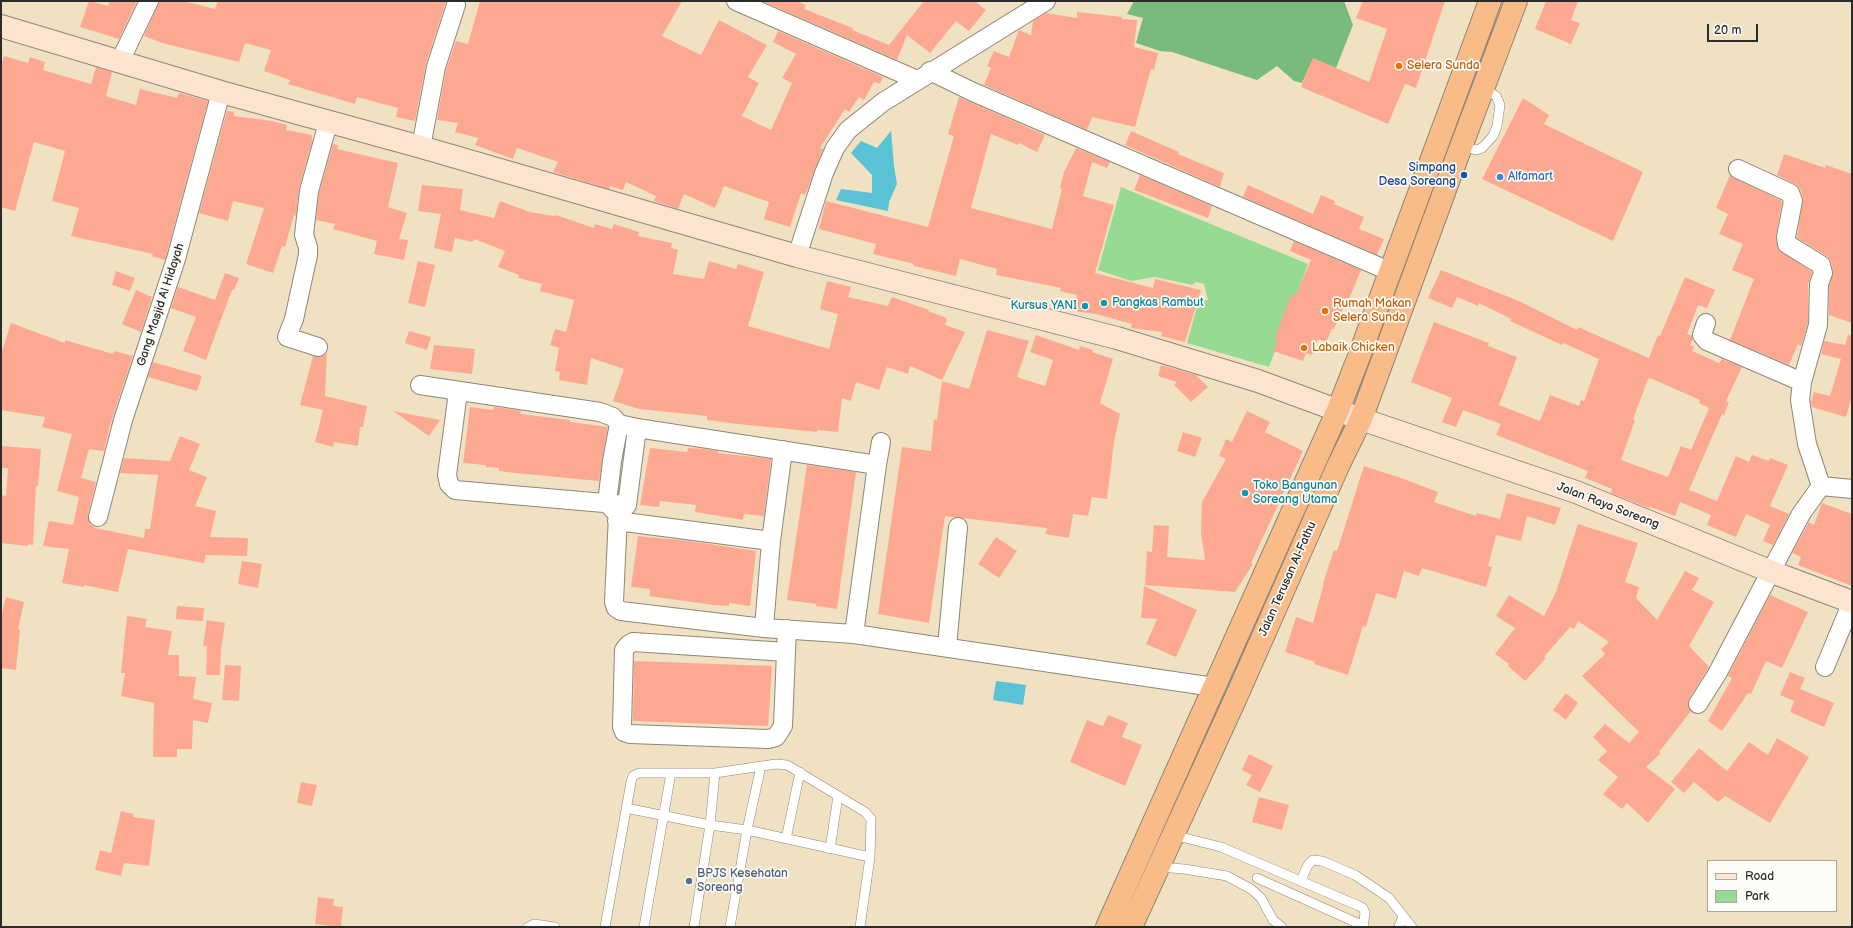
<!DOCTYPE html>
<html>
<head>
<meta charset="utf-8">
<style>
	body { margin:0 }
	#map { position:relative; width:1853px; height:928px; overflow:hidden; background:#f0e1c3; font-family:"Balsamiq Sans",sans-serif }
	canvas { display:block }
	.frame { position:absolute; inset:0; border:2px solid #2b2b2b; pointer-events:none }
	.legend { position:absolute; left:1707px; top:860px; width:130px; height:52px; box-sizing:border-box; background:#fdfcf7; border:1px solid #a9a8a5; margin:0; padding:5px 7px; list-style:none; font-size:12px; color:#2b2b2b }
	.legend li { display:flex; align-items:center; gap:8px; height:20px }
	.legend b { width:20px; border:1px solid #a9a8a5 }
	.scale { position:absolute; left:1707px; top:24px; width:51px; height:18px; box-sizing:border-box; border:2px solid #2b2b2b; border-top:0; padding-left:5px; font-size:12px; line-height:14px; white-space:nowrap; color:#2b2b2b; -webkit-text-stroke:3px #fdfcf7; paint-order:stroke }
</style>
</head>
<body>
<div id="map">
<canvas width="1853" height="928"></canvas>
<div class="frame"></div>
<ul class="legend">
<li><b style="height:5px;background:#fde4d0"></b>Road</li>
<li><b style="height:11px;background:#97db93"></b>Park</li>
</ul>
<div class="scale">20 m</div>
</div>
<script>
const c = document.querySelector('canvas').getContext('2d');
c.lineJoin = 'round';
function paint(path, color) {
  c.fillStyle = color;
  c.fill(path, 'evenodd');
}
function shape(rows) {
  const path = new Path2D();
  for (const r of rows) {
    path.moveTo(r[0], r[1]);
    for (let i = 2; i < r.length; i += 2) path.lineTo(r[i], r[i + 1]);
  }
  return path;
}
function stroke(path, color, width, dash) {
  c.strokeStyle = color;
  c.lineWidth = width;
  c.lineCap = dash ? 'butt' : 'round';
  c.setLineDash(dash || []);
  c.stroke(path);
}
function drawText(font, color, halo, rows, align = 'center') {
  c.font = font + ' "Balsamiq Sans",sans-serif';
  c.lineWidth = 3.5;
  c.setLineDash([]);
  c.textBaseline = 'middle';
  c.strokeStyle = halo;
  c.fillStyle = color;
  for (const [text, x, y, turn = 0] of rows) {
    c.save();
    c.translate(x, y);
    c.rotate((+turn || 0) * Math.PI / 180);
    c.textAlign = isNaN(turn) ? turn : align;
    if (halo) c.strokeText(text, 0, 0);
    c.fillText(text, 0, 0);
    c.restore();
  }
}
const green = shape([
	[1121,187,1308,264,1269,367,1187,343,1199,300,1208,300,1204,284,1196,282,1192,285,1155,277,1131,281,1098,270]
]);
const forest = shape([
	[1134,1,1344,1,1353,25,1336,68,1313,59,1302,83,1294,81,1277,66,1257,80,1172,52,1160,51,1136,43,1143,18,1127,14]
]);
const water = shape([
	[891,131,894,166,897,184,889,202,888,211,836,200,841,189,872,193,872,175,851,153,861,141,877,148],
	[996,681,1026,685,1023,705,993,700]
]);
const building = shape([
	[89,1,108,6,110,1,137,1,119,39,80,27],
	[159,1,183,1,215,9,218,1,446,1,426,64,415,121,396,117,398,108,357,97,355,104,288,84,290,80,264,71,271,50,245,43,239,62,162,43,144,36],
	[480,1,682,1,662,36,701,55,719,20,767,45,748,77,759,83,742,116,771,130,792,83,782,78,796,54,773,42,778,31,883,77,880,84,874,82,864,100,859,97,849,112,845,109,820,148,823,149,805,195,801,193,790,227,764,219,769,202,724,186,715,208,684,194,678,209,654,201,656,196,626,182,623,190,610,186,609,189,553,172,558,162,517,148,513,159,475,145,478,138,455,132,458,123,437,120,446,70,456,41,468,44],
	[762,1,797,1,806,5,804,9,853,28,852,30,889,45,924,1,975,1,986,10,969,31,956,21,930,53,907,35,897,60],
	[1363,1,1445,1,1416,88,1405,84,1388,124,1301,87,1313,58,1369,82,1387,29,1356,18],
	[1546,1,1578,1,1571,20,1580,23,1571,44,1535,29],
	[1077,12,1122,17,1122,19,1137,20,1134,47,1158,53,1154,70,1151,69,1135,127,1092,117,1087,130,984,85,991,68,987,66,994,51,1009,57,1019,30,1031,35,1033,21,1046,13,1077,18],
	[4,56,28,63,30,57,45,62,43,70,91,84,96,67,112,72,106,96,136,105,140,89,177,98,179,93,208,101,165,260,152,256,153,254,71,236,79,208,52,201,65,151,34,142,15,211,1,207,1,66],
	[959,97,1045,135,1037,152,1019,143,1018,145,991,134,971,208,1052,229,1062,189,1060,188,1064,172,1076,148,1110,162,1107,168,1092,162,1083,196,1114,205,1095,273,1153,288,1155,279,1201,290,1185,342,1161,336,1162,332,1131,328,1132,324,1096,314,1074,311,1077,295,1060,291,1061,288,996,275,997,269,960,259,956,276,914,266,914,264,873,254,876,244,819,229,826,201,928,227,954,136,948,134],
	[1523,98,1549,115,1544,124,1643,172,1613,241,1482,179],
	[227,111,234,112,234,116,272,121,287,125,286,130,312,135,312,142,299,188,296,216,294,215,285,247,282,246,273,273,246,264,264,208,233,201,228,221,199,213],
	[1131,131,1179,152,1178,154,1224,173,1220,187,1125,145],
	[333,144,338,145,337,149,398,163,388,207,407,213,399,239,408,240,404,260,374,254,377,241,333,229,335,224,316,220,319,193],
	[1784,154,1825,168,1826,165,1852,174,1852,323,1829,315,1829,286,1833,271,1831,262,1827,256,1797,238,1803,198,1800,189,1795,184,1777,175],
	[1140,175,1212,206,1208,218,1134,190],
	[1730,175,1782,201,1776,235,1778,249,1812,272,1808,284,1808,323,1801,346,1798,344,1789,365,1730,340,1754,279,1732,270,1743,244,1719,234,1728,214,1716,208],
	[422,185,463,189,460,210,494,218,500,201,530,212,555,216,556,215,594,228,595,224,612,229,614,224,639,232,638,236,672,243,671,248,678,250,673,274,704,279,709,261,736,269,738,264,764,272,748,326,829,349,838,314,820,309,827,281,851,287,848,297,888,306,892,297,929,310,928,311,947,318,945,325,965,332,942,380,910,366,908,374,887,367,879,390,856,382,851,401,842,398,838,432,817,430,817,432,738,424,707,420,707,416,639,409,613,401,624,369,591,358,587,385,559,380,560,372,555,371,559,348,550,345,555,329,566,332,574,300,540,291,542,284,518,278,519,275,498,267,505,251,474,239,473,242,455,238,452,252,434,248,441,214,418,211],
	[1248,185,1313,214,1321,195,1335,201,1334,204,1364,217,1359,229,1384,239,1377,255,1243,197],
	[1294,241,1361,270,1348,302,1346,301,1334,329,1332,329,1326,342,1318,339,1312,355,1306,353,1303,361,1273,351,1278,339,1275,338,1291,295,1295,297,1311,260,1290,251],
	[418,261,435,265,425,307,408,303],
	[1441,270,1519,301,1577,330,1578,327,1649,358,1658,335,1660,336,1685,277,1715,290,1707,308,1698,305,1687,334,1692,336,1693,339,1690,345,1694,347,1692,351,1719,363,1722,359,1742,367,1726,401,1729,402,1724,415,1722,414,1689,490,1717,501,1736,456,1749,462,1752,455,1769,461,1770,458,1788,465,1770,506,1789,514,1773,545,1763,541,1770,525,1746,514,1736,537,1707,525,1711,515,1680,502,1675,516,1650,507,1649,508,1611,493,1612,489,1585,478,1588,471,1496,435,1501,424,1463,410,1456,427,1442,422,1452,398,1411,382,1434,322,1489,343,1488,346,1517,357,1499,405,1540,421,1550,395,1579,406,1581,400,1584,401,1599,359,1563,343,1562,345,1510,321,1511,319,1479,303,1478,306,1457,297,1452,308,1428,298],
	[1650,378,1700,400,1699,403,1709,408,1691,450,1681,446,1668,477,1621,460,1635,420,1633,419,1648,379],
	[116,271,135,278,130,291,112,285],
	[225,273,239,278,234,290,232,290,206,360,183,351,196,317,171,308,178,287,215,300],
	[136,290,152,297,141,332,122,324],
	[11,323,65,343,65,340,113,354,114,351,133,356,110,425,104,451,89,449,81,478,96,482,88,514,90,524,95,528,144,538,145,529,150,529,158,475,120,473,124,458,170,461,180,436,200,444,189,470,207,477,195,506,216,511,210,537,248,538,247,556,206,555,204,563,128,549,118,592,84,585,84,587,62,583,69,549,43,546,49,521,73,525,79,497,57,491,72,434,42,427,45,417,1,410,1,354],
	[987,330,1029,341,1017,377,1045,386,1053,360,1030,352,1036,335,1079,350,1080,346,1093,350,1092,352,1113,359,1100,403,1120,414,1114,442,1107,499,1092,497,1088,516,1073,514,1069,538,1045,534,1047,528,945,516,929,623,878,614,902,447,931,451,934,419,937,420,942,381,969,389],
	[409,331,431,337,427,350,405,343],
	[1848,335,1852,336,1852,396,1846,417,1812,407,1811,402,1814,392,1830,396,1841,359,1821,354,1824,341,1845,345],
	[434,345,475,349,472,374,430,369],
	[327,352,325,396,367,406,363,427,360,427,358,446,334,442,333,447,315,442,323,410,300,405,313,356,321,357],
	[153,362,202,376,197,391,148,377],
	[1161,365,1196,375,1208,387,1191,402,1174,385,1177,382,1158,376],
	[470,407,493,410,494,407,517,410,521,411,520,414,570,420,570,422,608,427,599,481,515,473,499,471,499,468,486,467,486,465,463,463],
	[393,411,440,420,429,436],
	[1247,411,1270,422,1265,432,1303,451,1251,563,1253,564,1235,592,1145,585,1147,551,1152,552,1154,525,1169,526,1167,557,1205,560,1201,533,1202,502,1226,459,1219,456,1226,439,1232,442],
	[1183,432,1202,438,1195,457,1177,451],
	[1,446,41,449,38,486,36,486,33,545,28,544,28,546,1,543,1,495,6,496,8,468,1,468],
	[650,448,687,452,688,448,704,449,718,451,718,453,771,459,764,516,744,514,743,520,695,512,696,505,660,501,659,507,640,505],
	[807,465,856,472,837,609,816,606,816,604,787,600],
	[1364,466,1404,479,1438,492,1434,502,1476,516,1477,513,1500,519,1507,493,1561,508,1555,525,1527,516,1521,541,1496,535,1488,566,1492,567,1486,587,1422,568,1419,576,1404,571,1396,599,1376,593,1366,627,1363,626,1348,675,1314,664,1315,662,1285,652,1296,617,1313,623,1324,583,1323,583,1334,550,1337,551],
	[1822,503,1852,514,1852,586,1798,565,1801,557,1792,553,1809,522,1814,525],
	[1578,524,1638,543,1625,582,1639,587,1636,598,1657,620,1685,571,1699,578,1692,590,1714,602,1689,646,1709,667,1689,699,1688,704,1691,711,1659,752,1661,753,1646,767,1675,789,1648,823,1627,803,1622,809,1603,794,1618,777,1598,760,1607,751,1593,737,1605,724,1629,743,1639,732,1582,676,1605,654,1601,649,1609,642,1578,621,1574,629,1570,627,1544,657,1546,658,1525,681,1508,666,1509,664,1495,654,1515,628,1496,616,1509,595,1544,616,1556,592],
	[638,536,689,541,756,551,750,606,729,603,729,606,713,605,649,596,650,589,631,587],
	[996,537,1017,551,999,578,978,564],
	[242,561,262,564,258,588,238,584],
	[1144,586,1197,610,1176,657,1146,644,1157,619,1141,618],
	[1770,595,1808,612,1782,668,1766,661,1751,694,1748,693,1722,731,1708,721,1732,678,1728,676],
	[6,597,24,602,18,629,20,629,16,670,1,668,1,618],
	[177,606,204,608,203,621,176,619],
	[127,616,147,619,145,627,172,631,168,655,179,655,179,676,196,677,193,699,212,703,208,723,193,720,192,749,177,749,177,757,153,757,154,703,121,696,125,673,121,673],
	[207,620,225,623,221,650,220,675,206,675,207,646,203,646],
	[634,661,772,666,768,726,633,721],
	[225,665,241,666,239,701,222,700],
	[1790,672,1805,678,1800,689,1834,703,1824,727,1790,712,1794,701,1780,695],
	[1566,693,1578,703,1566,720,1553,710],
	[1108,715,1128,723,1122,737,1142,745,1125,786,1070,762,1087,720,1103,726],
	[1777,738,1809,757,1770,823,1725,796,1718,802,1694,782,1684,793,1671,782,1699,748,1727,771,1749,742,1768,755],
	[1249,754,1273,766,1260,792,1246,785,1252,775,1242,770],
	[301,782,317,785,312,806,297,803],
	[1259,797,1289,805,1282,830,1252,822],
	[121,811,133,814,133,817,155,820,149,866,124,863,121,876,95,870,100,850,111,853],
	[318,897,334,899,333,906,343,907,341,927,315,924]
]);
const lane = shape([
	[1461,146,1476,150,1482,148,1493,136,1497,126,1500,105,1496,96,1483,88],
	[626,808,710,825,715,773,776,764,787,765,865,812,871,819,870,857],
	[1173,835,1221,847,1359,906,1363,908,1365,913,1363,927],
	[786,839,800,772],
	[830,849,838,796],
	[1159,867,1184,869,1227,876,1251,889,1261,898,1273,920,1282,927],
	[1257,878,1364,926],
	[1301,880,1308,865,1313,860,1322,861,1355,875,1389,898,1412,927],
	[528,927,534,924,555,927],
	[605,927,631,782,633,776,639,773,715,773],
	[644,927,671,773],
	[694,927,710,825,747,830,870,857,860,927],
	[730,927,747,830,761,766],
	[1399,927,1403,916]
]);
const street = shape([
	[736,1,917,80],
	[120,61,149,1],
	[930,71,973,92,1389,271],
	[421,147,436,67,456,5],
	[1738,169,1790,193,1793,201,1786,237,1787,244,1821,265,1823,273,1819,284,1818,325,1802,382,1800,400,1807,444,1821,486],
	[797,256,824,173,835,148,848,130,883,102,1046,1],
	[1706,323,1702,335,1707,341,1802,382],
	[318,347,287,337,294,319,308,255,308,247,304,235,309,191,328,123],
	[420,385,600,412,613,417,619,424,637,428,877,465,854,634],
	[458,392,447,475,449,484,455,490,627,505],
	[619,424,612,461,607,503,618,515,627,505,637,428],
	[783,450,771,541,764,628,854,634,1214,687],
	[877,465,881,442],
	[618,515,614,602,616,608,621,611,764,628],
	[98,517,123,420,176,259,221,92],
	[617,521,771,541],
	[947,647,958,527],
	[786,652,633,642,628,645,624,650,622,727,624,732,630,734,768,739,776,737,783,726,786,652,787,629],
	[1825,667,1852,602],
	[1698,704,1717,674,1801,514,1821,486,1852,489]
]);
const secondary = shape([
	[1,26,221,92,421,147,797,256,1117,338,1258,381,1361,419,1576,492,1772,572,1852,602]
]);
const highway = shape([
	[1107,927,1338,410,1358,359,1490,1],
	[1131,927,1238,693,1339,464,1361,419,1453,168,1516,1]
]);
const markers = [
	[1399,66,4,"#e8710a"],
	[1464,175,4,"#1a4fb4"],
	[1500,177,4,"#3f7fe0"],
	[1104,303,4,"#0f9aa8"],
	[1085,306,4,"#0f9aa8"],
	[1325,311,4,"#e8710a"],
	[1304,348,4,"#e8710a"],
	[1245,493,4,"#0f9aa8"],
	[689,881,4,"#5c6f8a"]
];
const foodNames = [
	["Selera Sunda",1407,66],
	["Rumah Makan",1333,304],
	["Selera Sunda",1333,318],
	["Labaik Chicken",1312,348]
];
const transitNames = [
	["Simpang",1456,168],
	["Desa Soreang",1456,182]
];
const shopNames = [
	["Alfamart",1508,177]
];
const cultureNames = [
	["Pangkas Rambut",1112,303],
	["Kursus YANI",1077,306,"right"],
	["Toko Bangunan",1253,486],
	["Soreang Utama",1253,500]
];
const streetNames = [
	["Gang Masjid Al Hidayah",161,305,-72],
	["Jalan Raya Soreang",1608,506,21],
	["Jalan Terusan Al-Fathu",1288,579,-66]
];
const serviceNames = [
	["BPJS Kesehatan",697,874],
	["Soreang",697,888]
];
paint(green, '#97db93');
paint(forest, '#79bb7d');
paint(water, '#59c2d5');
paint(building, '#fda992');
stroke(lane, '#8e8677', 10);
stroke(street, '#8e8677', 20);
stroke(secondary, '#8e8677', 24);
stroke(highway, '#8e8677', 24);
stroke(lane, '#fff', 9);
stroke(street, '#fff', 18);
stroke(secondary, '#fde4d0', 22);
stroke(highway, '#f9bc89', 22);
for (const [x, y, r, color] of markers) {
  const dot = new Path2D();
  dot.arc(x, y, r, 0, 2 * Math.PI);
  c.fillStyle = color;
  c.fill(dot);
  stroke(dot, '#fdfcf7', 1.5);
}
drawText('12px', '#c56008', '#fdfcf7', foodNames, 'left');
drawText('12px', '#164399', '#fdfcf7', transitNames, 'right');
drawText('12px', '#366cbe', '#fdfcf7', shopNames, 'left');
drawText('12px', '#0d838f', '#fdfcf7', cultureNames, 'left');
drawText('12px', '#2b2b2b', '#fdfcf7', streetNames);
drawText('12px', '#4e5e75', '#fdfcf7', serviceNames, 'left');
</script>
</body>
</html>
